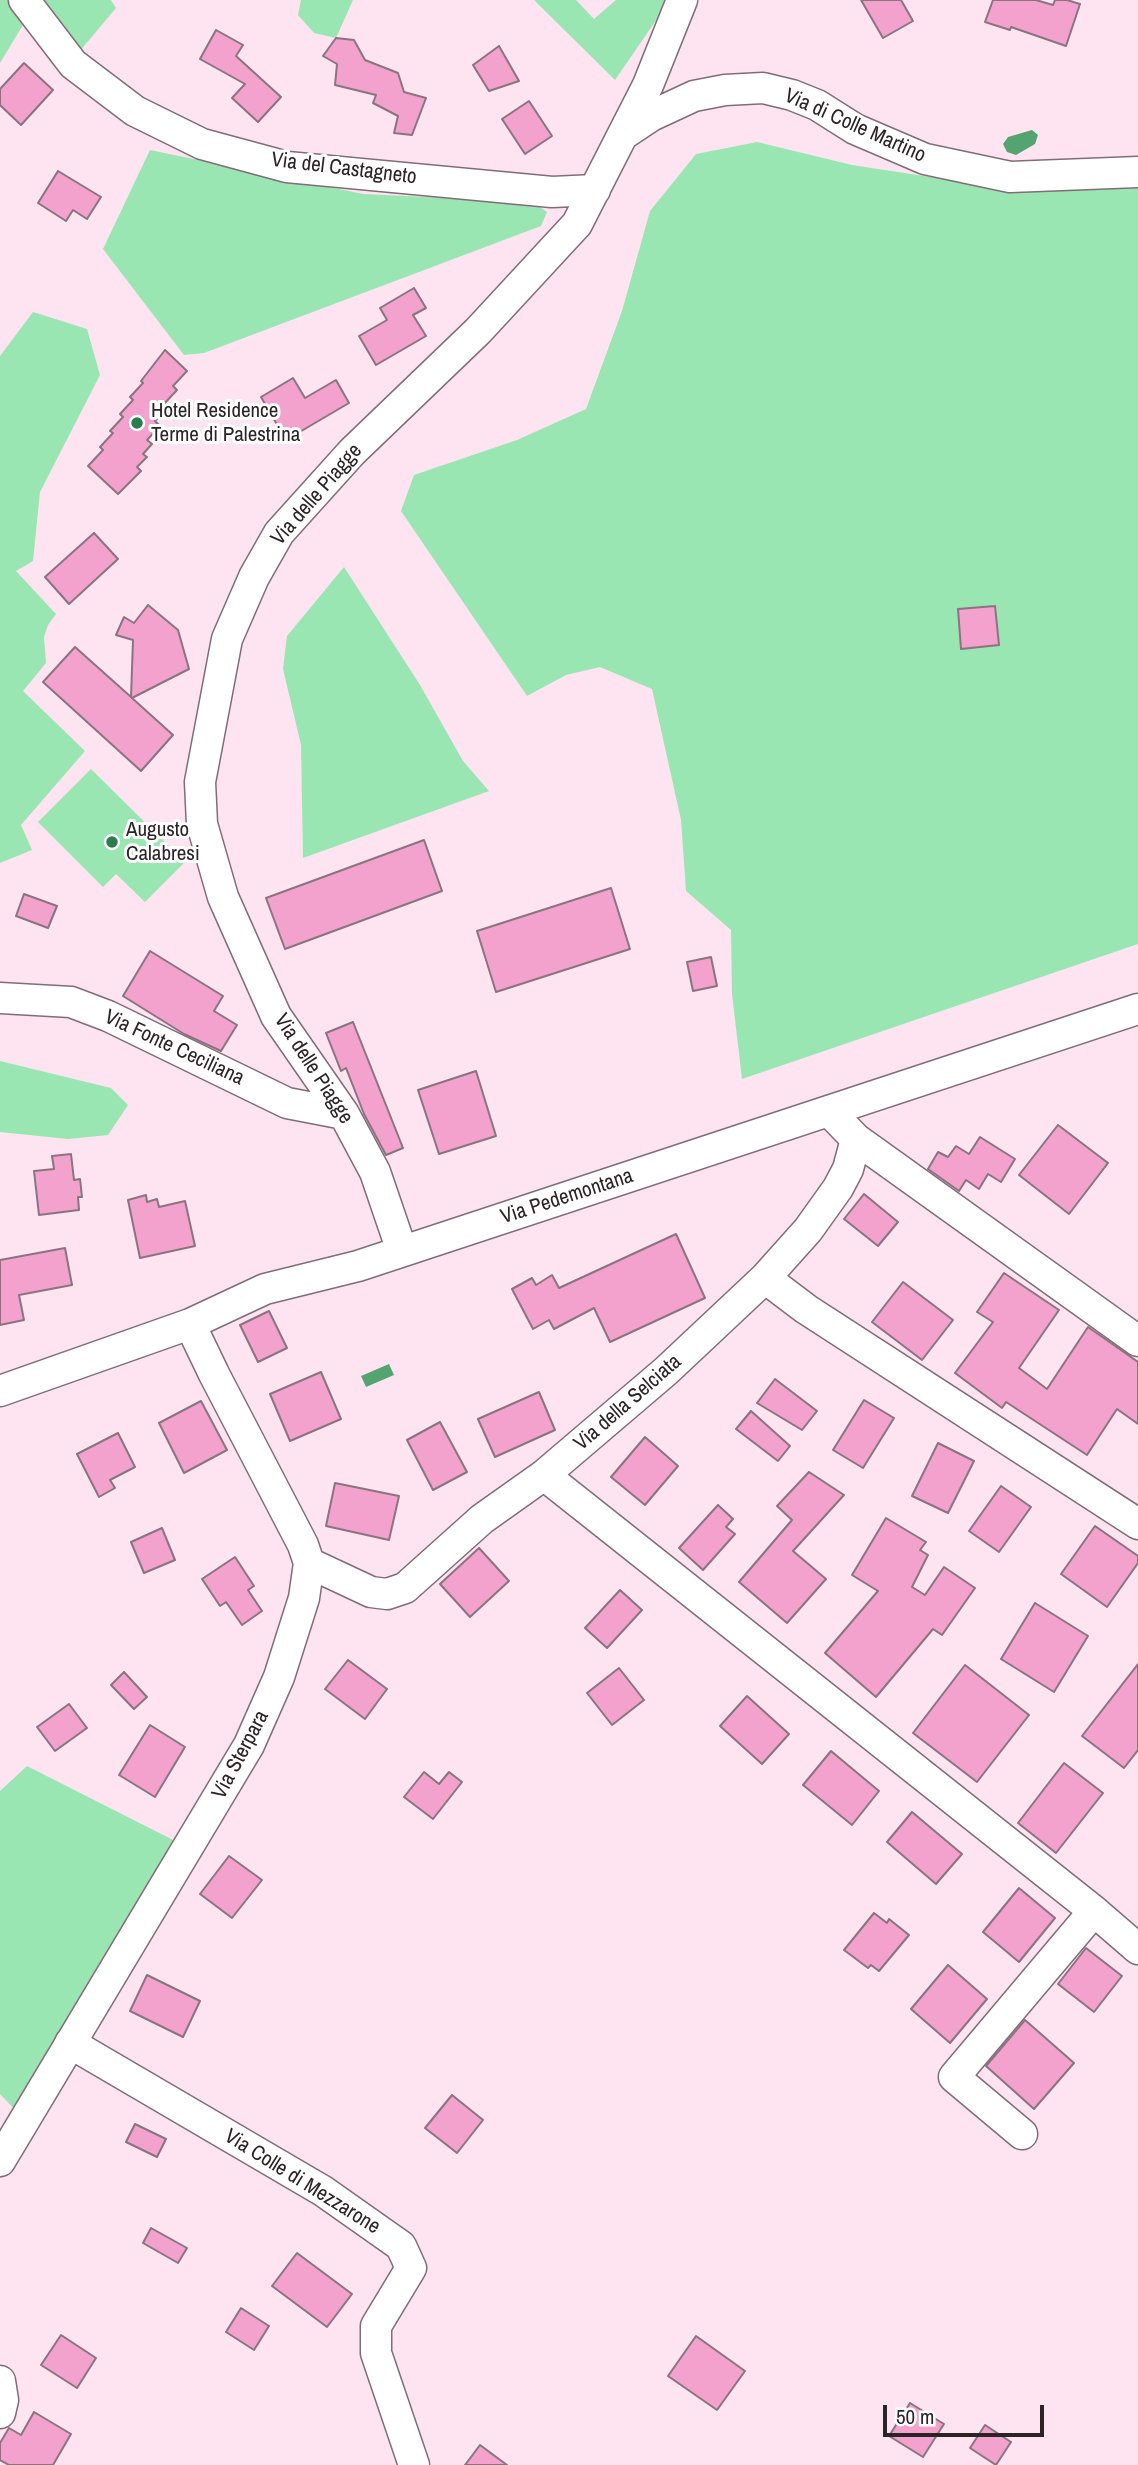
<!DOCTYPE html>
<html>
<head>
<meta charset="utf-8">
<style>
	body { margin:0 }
	#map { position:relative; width:1138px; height:2465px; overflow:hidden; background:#fde4f0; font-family:"Archivo Narrow",sans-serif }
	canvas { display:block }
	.scale { position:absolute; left:883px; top:2405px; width:161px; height:32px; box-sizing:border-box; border:4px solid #2c2327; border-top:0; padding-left:9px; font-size:21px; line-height:24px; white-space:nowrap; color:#2c2327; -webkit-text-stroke:5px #fff; paint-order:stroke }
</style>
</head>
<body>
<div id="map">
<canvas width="1138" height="2465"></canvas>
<div class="scale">50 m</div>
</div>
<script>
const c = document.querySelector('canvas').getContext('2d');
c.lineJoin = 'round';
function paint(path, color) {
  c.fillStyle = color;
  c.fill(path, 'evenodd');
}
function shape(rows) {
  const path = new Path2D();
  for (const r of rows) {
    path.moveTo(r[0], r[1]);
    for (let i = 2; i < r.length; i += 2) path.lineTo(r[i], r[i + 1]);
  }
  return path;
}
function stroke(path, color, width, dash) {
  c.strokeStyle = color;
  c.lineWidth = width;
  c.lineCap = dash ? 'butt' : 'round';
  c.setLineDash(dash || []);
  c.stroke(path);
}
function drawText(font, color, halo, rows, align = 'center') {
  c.font = font + ' "Archivo Narrow",sans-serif';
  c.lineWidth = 6;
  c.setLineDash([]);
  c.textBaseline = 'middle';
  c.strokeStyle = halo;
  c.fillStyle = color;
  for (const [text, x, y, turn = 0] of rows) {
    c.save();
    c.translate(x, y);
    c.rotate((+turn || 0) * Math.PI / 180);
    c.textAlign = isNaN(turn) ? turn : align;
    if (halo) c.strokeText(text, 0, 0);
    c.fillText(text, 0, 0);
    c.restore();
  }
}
const green = shape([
	[0,0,8,0,23,25,0,63],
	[35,0,111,0,116,8,79,52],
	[301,0,353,0,336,38,314,33,298,15],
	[534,0,576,0,594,19,616,0,670,0,615,80],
	[757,142,852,165,989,186,1138,181,1138,944,742,1079,732,994,731,930,686,891,681,820,652,689,600,667,566,675,527,696,401,511,414,475,517,440,586,409,622,311,650,211,696,154],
	[150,150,363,194,533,202,547,212,541,226,204,353,184,355,103,249],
	[33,312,87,329,100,375,40,492,33,561,16,571,56,614,48,625,44,637,46,663,23,691,85,751,21,825,32,850,0,863,0,356],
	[344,567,420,685,463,761,489,791,303,858,301,745,283,669,287,636],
	[91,769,185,862,145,902,116,874,103,887,38,822],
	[0,1061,111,1088,128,1105,108,1135,68,1139,0,1132],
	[27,1766,179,1843,19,2114,0,2094,0,1791]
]);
const water = shape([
	[1032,130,1038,135,1035,144,1016,155,1007,152,1003,144,1008,137],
	[389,1364,394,1375,366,1387,361,1376]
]);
const building = shape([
	[861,0,901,0,913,21,883,38,861,0],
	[993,0,1036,0,1053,5,1055,0,1067,0,1080,4,1066,46,1011,27,1010,30,985,22,993,0],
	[216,30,243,45,236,56,281,97,258,122,232,98,245,84,200,59,216,30],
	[336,38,354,40,365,60,398,73,404,92,426,98,412,135,394,133,398,116,373,103,376,95,335,85,337,64,323,56,336,38],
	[499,46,519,81,489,91,473,65,499,46],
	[24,63,53,90,21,125,0,105,0,89,24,63],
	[529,101,552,136,525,154,502,119,529,101],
	[58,171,101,197,87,219,73,210,66,221,38,203,58,171],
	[414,288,426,308,413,315,426,336,376,365,359,336,387,320,380,308,414,288],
	[165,350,187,371,173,386,177,390,163,405,166,409,155,421,160,426,147,440,152,444,143,454,147,457,137,467,141,471,118,494,88,466,103,450,100,447,113,433,110,431,123,417,120,414,133,400,130,397,143,383,141,381,165,350],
	[293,378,305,398,336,380,349,403,286,440,261,397,293,378],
	[94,533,118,559,69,604,45,577,94,533],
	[148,605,178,630,189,669,132,698,173,735,141,771,43,682,75,647,131,697,133,640,116,635,124,617,134,623,148,605],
	[995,606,999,645,961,649,958,609,995,606],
	[424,840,442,891,285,949,266,898,424,840],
	[611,888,630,949,496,992,477,931,611,888],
	[24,894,57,906,48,928,16,916,24,894],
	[150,951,223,996,214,1011,237,1025,221,1051,184,1034,123,996,150,951],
	[711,957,717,986,693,991,687,962,711,957],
	[353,1022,403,1148,386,1155,364,1114,346,1068,341,1071,326,1033,353,1022],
	[476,1071,496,1136,439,1154,418,1090,476,1071],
	[1058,1125,1108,1163,1069,1214,1019,1175,1058,1125],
	[980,1137,1015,1159,1001,1182,988,1174,979,1189,966,1180,959,1191,928,1169,938,1152,948,1157,956,1146,969,1154,980,1137],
	[71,1154,74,1180,80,1179,82,1197,78,1197,79,1210,39,1215,34,1171,54,1169,52,1156,71,1154],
	[864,1194,898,1222,878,1246,844,1219,864,1194],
	[146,1195,147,1202,157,1199,159,1207,185,1201,195,1246,140,1258,128,1200,146,1195],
	[676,1234,705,1298,610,1342,594,1308,554,1329,549,1320,533,1329,512,1289,532,1278,536,1285,552,1275,559,1288,676,1234],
	[65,1248,72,1285,19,1295,24,1320,0,1325,0,1260,65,1248],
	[1004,1273,1059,1310,1019,1368,1047,1389,1088,1327,1138,1362,1138,1424,1117,1409,1087,1455,1006,1402,1002,1408,955,1373,993,1322,977,1312,1004,1273],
	[903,1282,953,1320,922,1360,872,1322,903,1282],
	[269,1311,287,1348,258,1362,240,1325,269,1311],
	[321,1372,341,1419,290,1441,270,1394,321,1372],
	[775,1379,817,1411,802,1430,757,1403,775,1379],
	[539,1392,555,1430,495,1457,478,1419,539,1392],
	[864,1400,894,1418,863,1468,833,1450,864,1400],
	[201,1401,227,1450,184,1473,159,1423,201,1401],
	[751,1411,790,1446,778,1461,736,1429,751,1411],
	[440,1422,467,1472,433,1490,407,1440,440,1422],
	[118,1433,135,1467,110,1480,115,1488,99,1497,77,1454,118,1433],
	[645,1437,678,1466,645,1505,611,1477,645,1437],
	[938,1443,974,1461,948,1513,912,1496,938,1443],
	[809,1472,844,1495,793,1551,826,1579,787,1623,739,1582,792,1520,777,1506,809,1472],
	[335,1483,399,1496,389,1540,326,1526,335,1483],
	[1001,1486,1031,1507,999,1552,969,1531,1001,1486],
	[718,1505,733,1519,726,1527,735,1534,703,1570,679,1548,718,1505],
	[886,1518,926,1542,920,1550,928,1555,912,1587,925,1595,944,1567,975,1588,942,1635,933,1629,876,1697,825,1653,878,1591,852,1575,886,1518],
	[1095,1526,1138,1556,1138,1563,1107,1607,1061,1574,1095,1526],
	[162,1528,175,1560,144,1573,131,1542,162,1528],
	[479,1548,509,1581,470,1617,440,1584,479,1548],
	[235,1557,254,1586,248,1590,262,1611,242,1625,226,1602,220,1606,202,1579,235,1557],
	[620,1590,642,1610,607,1648,585,1628,620,1590],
	[1035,1603,1088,1636,1054,1692,1001,1659,1035,1603],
	[348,1660,387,1689,365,1719,325,1689,348,1660],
	[1138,1664,1138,1750,1124,1768,1082,1736,1138,1664],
	[965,1665,1029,1715,977,1782,913,1733,965,1665],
	[619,1668,644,1700,612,1725,587,1693,619,1668],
	[124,1672,147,1697,134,1709,111,1685,124,1672],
	[747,1696,789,1734,762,1764,720,1726,747,1696],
	[69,1704,87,1728,55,1751,37,1727,69,1704],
	[150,1725,185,1747,155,1797,119,1775,150,1725],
	[831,1751,879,1791,852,1825,803,1785,831,1751],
	[1064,1763,1103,1793,1056,1853,1018,1823,1064,1763],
	[424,1772,439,1784,449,1772,462,1782,433,1819,404,1797,424,1772],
	[912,1812,962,1854,936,1884,887,1842,912,1812],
	[229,1856,262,1880,232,1918,200,1894,229,1856],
	[1019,1888,1055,1918,1019,1962,983,1932,1019,1888],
	[874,1913,887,1923,889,1919,909,1935,879,1971,871,1965,868,1968,844,1950,874,1913],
	[1086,1948,1122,1976,1094,2012,1058,1984,1086,1948],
	[948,1965,987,1999,950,2043,911,2009,948,1965],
	[147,1975,200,2001,183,2037,130,2011,147,1975],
	[1025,2020,1074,2063,1034,2109,986,2066,1025,2020],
	[452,2095,483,2120,457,2153,425,2128,452,2095],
	[135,2124,166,2139,157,2157,126,2142,135,2124],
	[151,2228,187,2248,178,2263,143,2243,151,2228],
	[297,2253,352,2294,327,2327,272,2286,297,2253],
	[241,2308,269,2326,254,2350,226,2332,241,2308],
	[61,2335,96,2358,77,2388,41,2365,61,2335],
	[696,2336,745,2371,717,2410,668,2376,696,2336],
	[910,2403,944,2424,923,2457,889,2436,910,2403],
	[34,2412,71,2434,53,2465,9,2465,0,2460,0,2443,9,2428,21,2435,34,2412],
	[985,2425,1011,2442,996,2465,970,2448,985,2425],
	[480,2445,507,2465,465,2465,480,2445]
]);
const minor = shape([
	[24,0,73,64,135,111,202,144,287,167,552,192,595,190],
	[624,134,651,116,694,96,725,90,763,88,792,95,817,105,855,129,925,159,1010,177,1138,172],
	[0,998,71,1002,108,1016,287,1103,344,1114],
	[856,1139,1138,1341],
	[402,1251,375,1172,344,1114,276,1016,223,897,202,824,200,782,227,639,254,577,279,533,352,452,478,331,577,224,648,85,682,0],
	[765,1278,806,1309,1138,1524],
	[0,1391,190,1324,265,1289,358,1266,1138,1009],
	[544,1475,1094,1911,1138,1949],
	[309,1563,371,1592,387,1594,405,1588,482,1519,544,1475,666,1371,765,1278,808,1230,838,1188,848,1169,856,1139,829,1111],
	[70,2043,323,2191,401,2246,411,2268,376,2326,376,2353,414,2465],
	[1022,2134,954,2077,1094,1911],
	[0,2161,249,1745,279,1677,304,1598,309,1563,303,1545,214,1374,190,1324],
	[0,2381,3,2400,0,2413]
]);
const markers = [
	[137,423,7,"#2c7d4d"],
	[112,842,7,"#2c7d4d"]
];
const streetNames = [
	["Via di Colle Martino",855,126,24],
	["Via del Castagneto",344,169,7],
	["Via delle Piagge",317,495,-49],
	["Via Fonte Ceciliana",174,1048,25],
	["Via delle Piagge",313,1069,57],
	["Via Pedemontana",567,1197,-18],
	["Via della Selciata",628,1403,-41],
	["Via Sterpara",241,1755,-62],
	["Via Colle di Mezzarone",302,2182,32]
];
const poiNames = [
	["Hotel Residence",151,411],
	["Terme di Palestrina",151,435],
	["Augusto",126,830],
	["Calabresi",126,854]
];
paint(green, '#99e6b2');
paint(water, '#53a471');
paint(building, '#f3a1cd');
stroke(building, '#8a747f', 2);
stroke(minor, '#826c77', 33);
stroke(minor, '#fff', 30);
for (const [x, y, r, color] of markers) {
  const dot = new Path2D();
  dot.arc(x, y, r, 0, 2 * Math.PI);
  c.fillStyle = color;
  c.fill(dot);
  stroke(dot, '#fff', 2.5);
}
drawText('21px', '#2c2327', '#fff', streetNames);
drawText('21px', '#2c2327', '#fff', poiNames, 'left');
</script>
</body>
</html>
